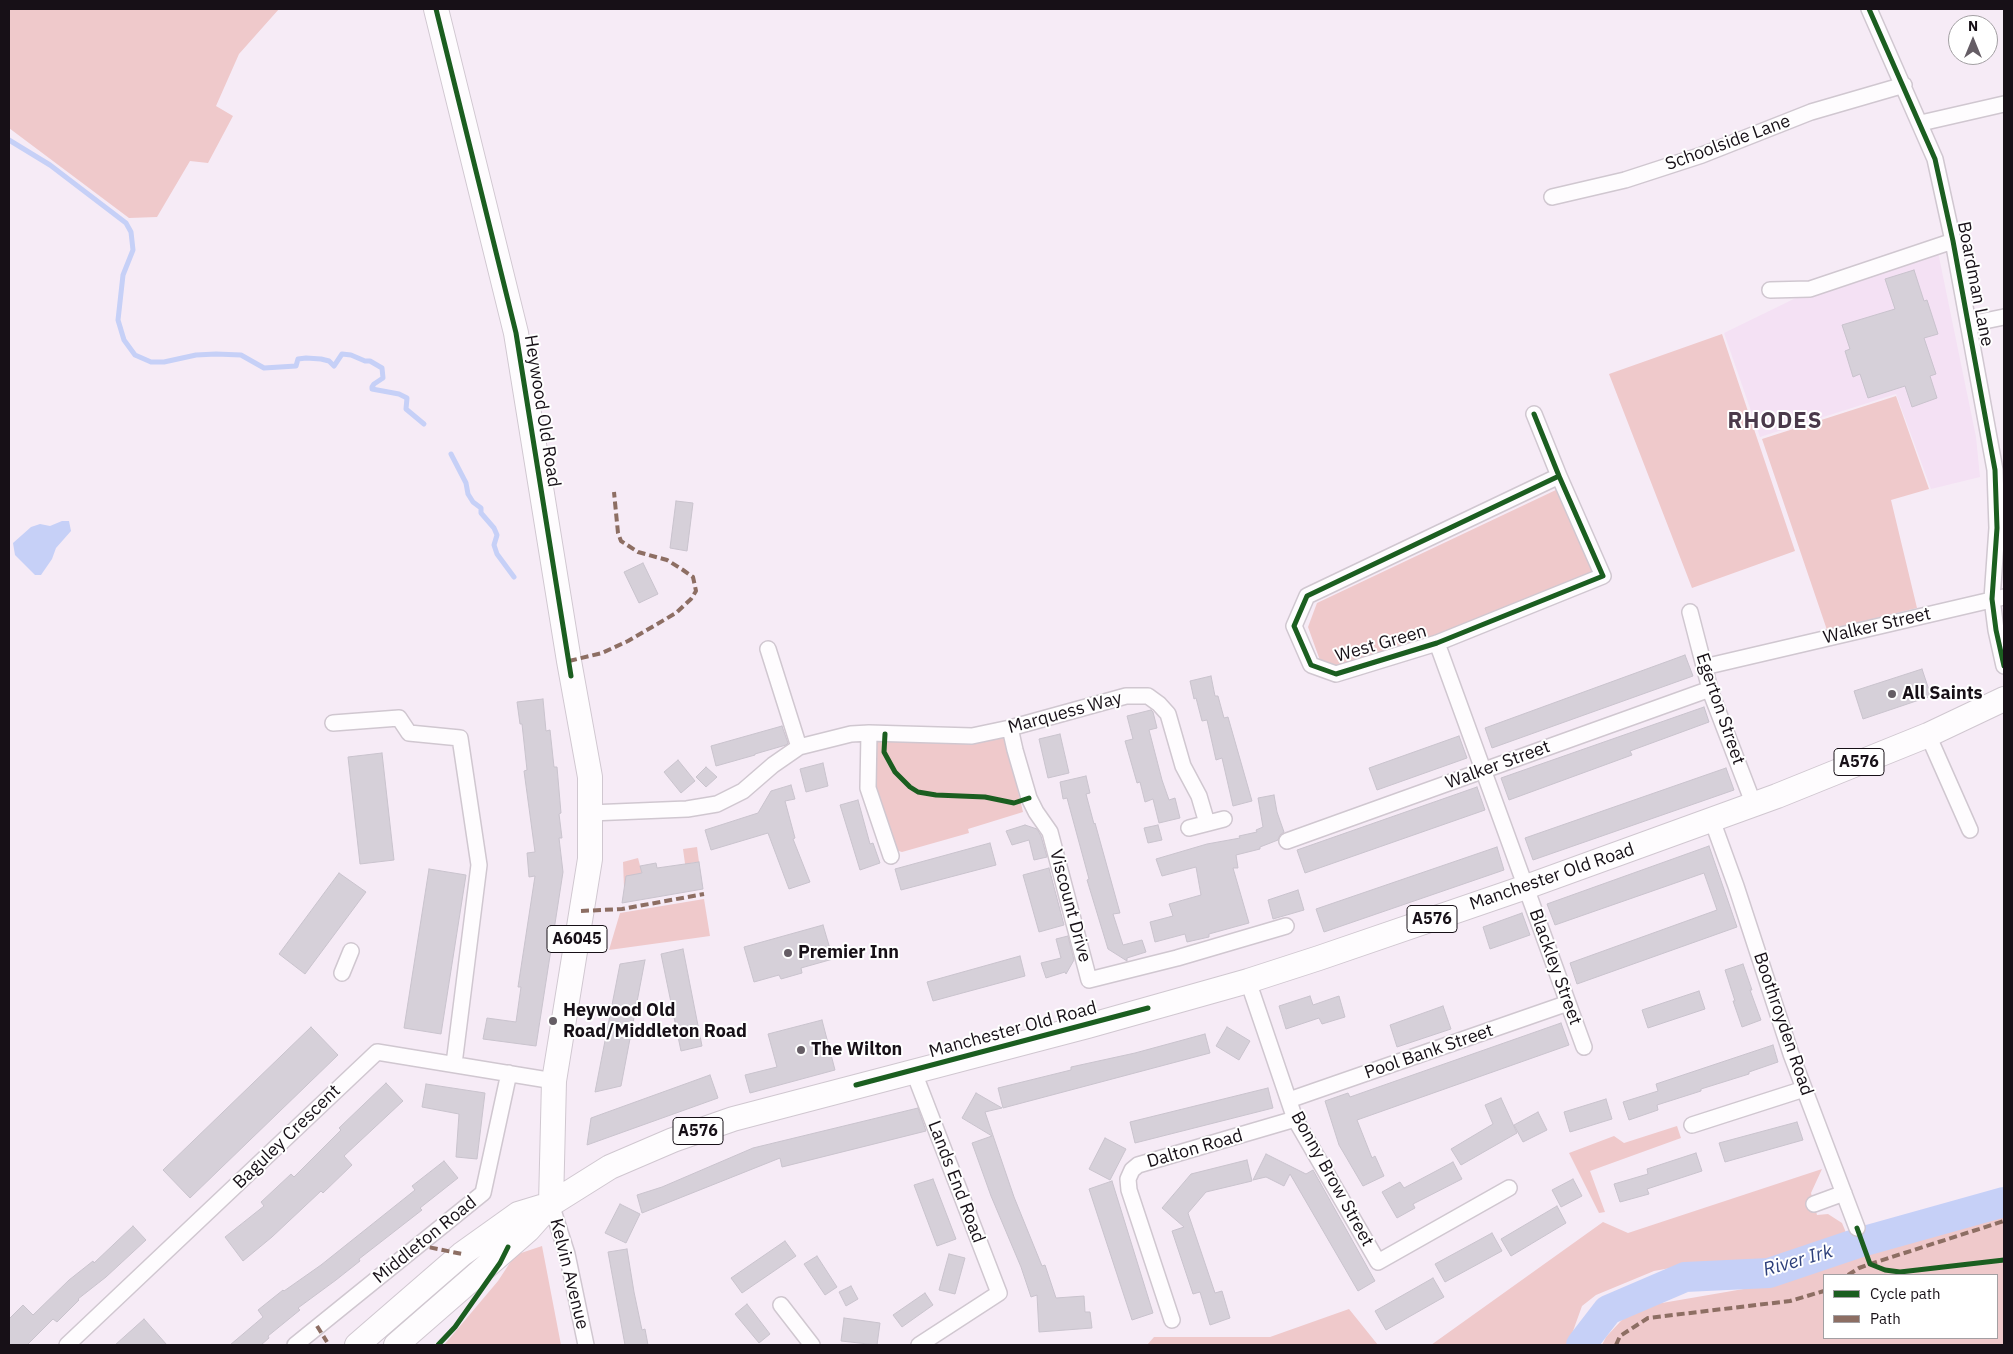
<!DOCTYPE html>
<html>
<head>
<meta charset="utf-8">
<style>
	body { margin:0 }
	#map { position:relative; width:2013px; height:1354px; overflow:hidden; background:#f6ebf6; font-family:"IBM Plex Sans",sans-serif }
	canvas { display:block }
	.frame { position:absolute; inset:0; border:10px solid #171017; pointer-events:none }
	.legend { position:absolute; left:1823px; top:1274px; width:175px; height:65px; box-sizing:border-box; background:#fff; border:1px solid #a29fa2; margin:0; padding:6px 9px; list-style:none; font-size:15px; color:#171017 }
	.legend li { display:flex; align-items:center; gap:10px; height:25px }
	.legend b { width:25px; border:1px solid #a29fa2 }
	.north { position:absolute; left:1948px; top:15px; width:50px; height:50px; box-sizing:border-box; background:#fff; border:1px solid #a29fa2; border-radius:50%; rotate:0deg; font-size:14px; font-weight:700; line-height:20px; text-align:center; color:#171017 }
	.north::after { content:''; display:block; margin:auto; width:18px; height:22px; background:#655d65; clip-path:polygon(50% 0,100% 100%,50% 72%,0 100%) }
</style>
</head>
<body>
<div id="map">
<canvas width="2013" height="1354"></canvas>
<div class="frame"></div>
<ul class="legend">
<li><b style="height:6px;background:#1b5e20"></b>Cycle path</li>
<li><b style="height:6px;background:#8d6e63"></b>Path</li>
</ul>
<div class="north">N</div>
</div>
<script>
const c = document.querySelector('canvas').getContext('2d');
c.lineJoin = 'round';
function paint(path, color) {
  c.fillStyle = color;
  c.fill(path, 'evenodd');
}
function shape(rows) {
  const path = new Path2D();
  for (const r of rows) {
    path.moveTo(r[0], r[1]);
    for (let i = 2; i < r.length; i += 2) path.lineTo(r[i], r[i + 1]);
  }
  return path;
}
function stroke(path, color, width, dash) {
  c.strokeStyle = color;
  c.lineWidth = width;
  c.lineCap = dash ? 'butt' : 'round';
  c.setLineDash(dash || []);
  c.stroke(path);
}
function drawText(font, color, halo, rows, align = 'center') {
  c.font = font + ' "IBM Plex Sans",sans-serif';
  c.lineWidth = 4;
  c.setLineDash([]);
  c.textBaseline = 'middle';
  c.strokeStyle = halo;
  c.fillStyle = color;
  for (const [text, x, y, turn = 0] of rows) {
    c.save();
    c.translate(x, y);
    c.rotate((+turn || 0) * Math.PI / 180);
    c.textAlign = isNaN(turn) ? turn : align;
    if (halo) c.strokeText(text, 0, 0);
    c.fillText(text, 0, 0);
    c.restore();
  }
}
const built = shape([
	[1938,252,1976,437,1980,477,1931,489,1896,394,1760,437,1724,333,1802,295]
]);
const green = shape([
	[9,9,279,9,239,54,216,106,233,116,208,163,190,161,157,217,129,218,9,128],
	[1722,334,1795,551,1692,588,1609,374],
	[1896,396,1929,489,1891,500,1917,608,1827,630,1762,439],
	[1558,489,1594,576,1345,670,1322,666,1308,627,1317,603],
	[1005,736,1023,812,968,829,969,833,902,852,895,850,873,784,873,737,936,743,971,743],
	[697,847,699,862,691,863,686,871,683,849],
	[638,858,642,873,624,887,623,862],
	[704,899,710,936,609,950,620,913],
	[1677,1126,1681,1138,1590,1171,1605,1212,1599,1213,1569,1153,1614,1136,1624,1143],
	[1822,1169,1811,1193,1817,1215,1828,1214,1842,1223,1847,1235,1789,1257,1722,1266,1681,1266,1654,1271,1596,1295,1582,1306,1568,1345,1431,1345,1603,1222,1628,1233],
	[2004,1211,2004,1345,1602,1345,1606,1337,1633,1308,1790,1281,1868,1252],
	[1824,1275,1997,1275,1997,1338,1824,1338],
	[542,1246,561,1345,444,1345,498,1281,515,1255],
	[1349,1309,1378,1345,1147,1345,1154,1337,1270,1337]
]);
const water = shape([
	[62,521,69,521,71,531,56,548,52,559,41,575,35,575,15,555,13,543,31,527,40,524,50,526]
]);
const stream = shape([
	[9,140,50,165,126,223,131,232,133,250,123,275,118,320,124,340,135,355,151,362,164,362,196,355,216,354,241,355,264,368,296,366,298,359,306,358,321,359,329,361,334,366,342,354,351,355,365,361,370,361,382,368,383,378,374,384,372,387,372,389,399,394,407,398,406,409,424,424],
	[451,454,466,483,468,494,473,502,481,508,481,513,494,528,497,535,494,545,497,554,514,577]
]);
const river = shape([
	[1581,1345,1608,1310,1685,1277,1769,1273,1861,1242,2004,1202]
]);
const building = shape([
	[1914,270,1924,301,1927,300,1938,334,1924,338,1936,374,1930,376,1937,398,1912,407,1905,386,1868,398,1860,374,1853,377,1845,351,1850,349,1842,325,1895,309,1885,279,1914,270],
	[676,501,693,503,687,551,670,548,676,501],
	[643,563,658,594,639,603,624,572,643,563],
	[1685,655,1693,676,1492,748,1485,728,1685,655],
	[1922,669,1931,696,1863,719,1854,691,1922,669],
	[1211,676,1215,696,1218,696,1224,718,1228,717,1252,801,1233,806,1222,758,1216,760,1207,720,1202,721,1196,698,1194,699,1190,681,1211,676],
	[543,699,546,731,550,730,554,767,557,767,561,813,559,814,562,838,559,838,563,872,536,1046,483,1039,487,1018,516,1022,521,987,518,987,535,876,529,877,527,853,535,852,524,771,527,770,522,724,520,724,517,702,543,699],
	[1704,707,1709,722,1630,751,1632,755,1509,800,1501,778,1704,707],
	[1151,710,1153,712,1157,728,1149,730,1162,780,1169,800,1175,798,1180,818,1159,823,1153,799,1145,802,1140,782,1137,783,1125,741,1133,739,1127,716,1151,710],
	[782,726,788,743,786,745,755,754,755,755,716,766,711,746,782,726],
	[1060,734,1069,773,1048,778,1039,739,1060,734],
	[1459,736,1467,758,1377,790,1369,768,1459,736],
	[382,753,394,860,360,864,348,757,382,753],
	[678,760,695,781,681,793,664,772,678,760],
	[823,763,828,786,806,792,800,769,823,763],
	[706,767,717,777,706,787,696,777,706,767],
	[1726,768,1734,790,1533,860,1525,838,1726,768],
	[1086,776,1090,793,1086,794,1094,824,1095,823,1120,913,1113,914,1123,945,1142,940,1146,952,1127,958,1127,961,1108,949,1087,880,1089,879,1067,798,1063,799,1060,782,1086,776],
	[791,785,795,799,785,801,795,838,793,839,810,882,789,889,768,833,711,850,705,830,758,813,771,791,791,785],
	[1477,787,1485,810,1305,873,1297,850,1477,787],
	[1274,795,1277,812,1284,832,1280,835,1278,840,1260,847,1260,849,1236,855,1238,868,1233,868,1249,923,1209,934,1209,937,1187,942,1185,934,1155,942,1150,922,1173,916,1169,904,1201,895,1196,867,1162,876,1156,859,1207,844,1240,838,1239,836,1257,832,1256,830,1263,827,1258,798,1274,795],
	[858,800,870,844,873,843,880,863,860,870,840,805,858,800],
	[1025,825,1037,829,1041,836,1047,857,1034,860,1029,840,1012,845,1006,831,1025,825],
	[1158,825,1162,840,1148,843,1144,828,1158,825],
	[990,843,996,865,901,890,895,869,990,843],
	[1709,846,1737,927,1577,984,1570,963,1717,910,1704,873,1555,925,1547,904,1709,846],
	[1497,847,1504,870,1324,932,1316,909,1497,847],
	[699,862,703,889,622,903,626,876,642,873,640,866,656,863,657,868,699,862],
	[1049,868,1064,925,1039,932,1023,875,1049,868],
	[429,869,466,875,441,1034,404,1028,429,869],
	[339,873,366,892,305,974,279,954,339,873],
	[1298,890,1304,910,1273,919,1268,900,1298,890],
	[1522,913,1530,935,1490,949,1483,927,1522,913],
	[823,925,833,959,801,968,802,973,781,979,779,975,754,982,744,947,823,925],
	[1068,936,1074,960,1066,974,1065,972,1046,978,1041,963,1061,958,1056,939,1068,936],
	[683,949,702,1046,681,1051,661,954,683,949],
	[1020,956,1025,976,933,1001,927,982,1020,956],
	[645,960,621,1086,595,1092,620,964,645,960],
	[1743,964,1752,990,1750,990,1761,1020,1742,1027,1733,1001,1735,1001,1725,970,1743,964],
	[1699,991,1705,1009,1648,1028,1642,1010,1699,991],
	[1310,996,1313,1005,1339,996,1345,1017,1322,1024,1319,1018,1286,1029,1279,1006,1310,996],
	[1443,1006,1451,1029,1397,1047,1390,1025,1443,1006],
	[822,1020,835,1070,750,1093,745,1075,777,1067,768,1034,822,1020],
	[1561,1023,1569,1045,1357,1120,1372,1158,1375,1156,1384,1176,1363,1186,1339,1145,1325,1101,1348,1093,1350,1097,1561,1023],
	[311,1027,338,1055,190,1198,163,1170,311,1027],
	[1227,1027,1250,1041,1239,1060,1216,1046,1227,1027],
	[1205,1034,1210,1053,1003,1108,998,1088,1071,1070,1071,1067,1135,1053,1205,1034],
	[1773,1045,1778,1062,1749,1072,1749,1074,1701,1089,1701,1091,1657,1105,1658,1110,1629,1120,1623,1102,1658,1091,1656,1084,1773,1045],
	[710,1075,718,1098,587,1145,591,1118,710,1075],
	[386,1083,403,1101,344,1156,352,1165,323,1193,321,1191,272,1237,243,1261,225,1237,264,1206,261,1202,291,1174,294,1177,341,1130,339,1128,386,1083],
	[426,1084,485,1093,477,1159,456,1157,459,1114,422,1107,426,1084],
	[1268,1088,1273,1108,1135,1143,1130,1122,1268,1088],
	[976,1093,1002,1108,985,1112,1014,1197,1042,1266,1045,1265,1056,1298,1084,1296,1085,1312,1090,1312,1092,1328,1039,1332,1037,1295,1031,1297,1021,1267,991,1196,972,1143,992,1136,962,1118,976,1093],
	[1501,1098,1517,1133,1461,1165,1451,1149,1493,1124,1485,1105,1501,1098],
	[1606,1099,1612,1119,1570,1132,1564,1112,1606,1099],
	[918,1108,926,1131,782,1167,780,1158,642,1213,637,1195,662,1187,753,1148,918,1108],
	[1538,1112,1547,1130,1523,1142,1514,1125,1538,1112],
	[1797,1122,1803,1140,1725,1162,1719,1143,1797,1122],
	[1105,1138,1126,1149,1110,1180,1089,1169,1105,1138],
	[1696,1153,1702,1171,1647,1189,1649,1194,1620,1202,1614,1184,1648,1174,1647,1169,1696,1153],
	[1266,1154,1306,1174,1313,1170,1375,1281,1358,1291,1290,1174,1284,1186,1266,1177,1253,1180,1266,1154],
	[1247,1160,1252,1181,1206,1192,1188,1213,1215,1293,1222,1291,1230,1318,1210,1325,1200,1292,1193,1294,1172,1231,1184,1227,1162,1208,1191,1174,1247,1160],
	[444,1161,458,1178,420,1208,422,1210,359,1259,360,1261,336,1280,298,1308,300,1310,268,1336,269,1338,261,1345,230,1345,263,1317,258,1310,283,1290,284,1291,321,1265,415,1190,412,1186,444,1161],
	[1453,1162,1462,1179,1413,1204,1415,1208,1397,1218,1382,1192,1400,1182,1404,1188,1453,1162],
	[933,1179,956,1239,937,1246,914,1185,933,1179],
	[1573,1179,1582,1196,1561,1207,1552,1190,1573,1179],
	[1112,1181,1153,1313,1132,1320,1089,1189,1112,1181],
	[620,1204,640,1214,626,1243,605,1233,620,1204],
	[1557,1206,1566,1223,1511,1256,1501,1239,1557,1206],
	[133,1226,146,1240,106,1277,78,1299,79,1300,57,1322,53,1319,27,1345,9,1345,9,1319,23,1305,33,1315,69,1280,93,1261,94,1263,133,1226],
	[1492,1233,1502,1251,1445,1282,1435,1264,1492,1233],
	[785,1241,796,1256,742,1293,731,1278,785,1241],
	[627,1249,634,1292,642,1330,645,1329,648,1345,625,1345,608,1252,627,1249],
	[949,1254,965,1258,955,1294,939,1290,949,1254],
	[817,1256,837,1287,825,1295,804,1264,817,1256],
	[1433,1278,1444,1297,1386,1330,1375,1311,1433,1278],
	[851,1286,858,1299,846,1306,839,1292,851,1286],
	[925,1293,933,1305,902,1327,893,1315,925,1293],
	[747,1304,770,1334,759,1343,735,1314,747,1304],
	[844,1318,880,1323,877,1345,841,1341,844,1318],
	[144,1319,167,1345,115,1345,144,1319]
]);
const minor = shape([
	[1869,9,1935,159,1953,241,1995,470,1997,528,1992,599,1996,630,2004,666],
	[1921,123,2004,104],
	[1552,197,1625,180,1702,155,1811,112,1904,85],
	[1770,290,1810,289,1953,241],
	[1970,324,2004,317],
	[1534,414,1559,476,1307,596,1294,626,1311,665,1336,674,1437,643,1603,576,1559,476],
	[1690,612,1711,693,1754,805],
	[1437,643,1584,1047],
	[768,649,799,747],
	[1704,667,2004,597],
	[333,723,399,718,409,733,460,738,479,865,454,1064],
	[1010,728,1015,750,1029,798,1036,812,1050,832,1089,980,1177,958,1286,926],
	[869,733,972,736,1010,728,1126,696,1148,696,1159,704,1168,714,1183,766,1199,796,1207,823],
	[1928,735,1970,830],
	[590,813,687,809,717,804,743,791,773,765,799,747,851,734,869,733,868,788,891,856],
	[1712,820,1736,886,1791,1054,1857,1228],
	[1189,828,1224,819],
	[1287,841,1710,689],
	[342,973,351,951],
	[1248,981,1295,1119,1378,1262,1509,1188],
	[913,1070,999,1293,919,1345],
	[1289,1100,1568,1003],
	[1692,1125,1804,1089],
	[551,1204,567,1254,586,1345],
	[1814,1204,1844,1193],
	[781,1305,812,1345],
	[1172,1320,1129,1190,1128,1179,1132,1170,1138,1165,1295,1119],
	[67,1345,377,1052,554,1081],
	[295,1345,483,1193,509,1073]
]);
const primary = shape([
	[436,9,516,333,569,661,590,777,590,859,554,1081,551,1204],
	[357,1345,462,1254,518,1214,551,1204,610,1167,673,1140,733,1119,1088,1026,1248,981,1319,958,1526,887,1777,796,1928,735,2004,699],
	[396,1345,528,1230,551,1204]
]);
const quiet = shape([
	[569,661,602,653,628,641,676,613,691,599,696,591,693,577,683,570,667,560,638,552,621,541,618,533,614,492],
	[581,911,622,909,704,894],
	[418,1245,462,1254],
	[1848,1275,1859,1268,1870,1264,2004,1221],
	[317,1326,327,1342],
	[1616,1345,1620,1336,1648,1318,1790,1301,1824,1291]
]);
const cycleway = shape([
	[436,9,516,333,571,676],
	[1869,9,1935,159,1953,241,1995,470,1997,528,1992,599,1996,630,2004,666],
	[1534,414,1559,476,1307,596,1294,626,1311,665,1336,674,1437,643,1603,576,1559,476],
	[885,734,884,752,895,772,910,787,918,792,936,795,985,797,1014,803,1029,798],
	[856,1085,1148,1008],
	[1857,1228,1870,1264,1885,1270,1900,1272,2004,1260],
	[438,1345,455,1327,500,1263,508,1247]
]);
const markers = [
	[1892,694,5,"#655d65"],
	[788,953,5,"#655d65"],
	[553,1021,5,"#655d65"],
	[801,1050,5,"#655d65"]
];
const shields = [
	[1859,762,50],
	[1432,919,50],
	[577,939,60],
	[698,1131,50]
];
const shieldNames = [
	["A576",1859,762],
	["A576",1432,919],
	["A6045",577,939],
	["A576",698,1131]
];
const streetNames = [
	["Schoolside Lane",1728,143,-20],
	["Boardman Lane",1975,284,79],
	["Heywood Old Road",542,411,81],
	["Walker Street",1877,626,-13],
	["West Green",1381,644,-16],
	["Egerton Street",1720,709,71],
	["Marquess Way",1065,713,-15],
	["Walker Street",1498,765,-20],
	["Manchester Old Road",1552,877,-19],
	["Viscount Drive",1070,906,75],
	["Blackley Street",1555,967,70],
	["Boothroyden Road",1783,1024,71],
	["Manchester Old Road",1013,1030,-15],
	["Pool Bank Street",1429,1052,-19],
	["Baguley Crescent",287,1137,-44],
	["Dalton Road",1195,1149,-16],
	["Bonny Brow Street",1332,1179,61],
	["Lands End Road",956,1182,69],
	["Middleton Road",425,1240,-39],
	["Kelvin Avenue",569,1274,76]
];
const poiNames = [
	["All Saints",1902,694],
	["Premier Inn",798,953],
	["Heywood Old",563,1011],
	["Road/Middleton Road",563,1032],
	["The Wilton",811,1050]
];
const waterNames = [
	["River Irk",1798,1261,-16]
];
const districtNames = [
	["RHODES",1775,422]
];
paint(built, '#f4e1f4');
paint(green, '#efc9cb');
paint(water, '#c6d0f7');
stroke(stream, '#c6d0f7', 5);
stroke(river, '#c6d0f7', 30);
paint(building, '#d6d0d9');
stroke(building, '#c9c3cd', 1);
stroke(minor, '#d0c7d0', 18);
stroke(primary, '#d0c7d0', 26);
stroke(minor, '#fefcfe', 15);
stroke(primary, '#fefcfe', 24);
stroke(quiet, '#8d6e63', 4, [8, 4]);
stroke(cycleway, '#1b5e20', 5);
for (const [x, y, r, color] of markers) {
  const dot = new Path2D();
  dot.arc(x, y, r, 0, 2 * Math.PI);
  c.fillStyle = color;
  c.fill(dot);
  stroke(dot, '#fff', 2);
}
for (const [x, y, w] of shields) {
  const box = new Path2D();
  box.roundRect(x - w / 2, y - 13.5, w, 27, 4);
  c.fillStyle = '#fff';
  c.fill(box);
  stroke(box, '#171017', 1);
}
drawText('bold 16px', '#171017', null, shieldNames);
drawText('18px', '#171017', '#fff', streetNames);
drawText('bold 18px', '#171017', '#fff', poiNames, 'left');
drawText('italic 19px', '#2e407b', '#fff', waterNames);
c.letterSpacing = '1px';
drawText('bold 22px', '#4a394a', '#fff', districtNames);
c.letterSpacing = '0px';
</script>
</body>
</html>
